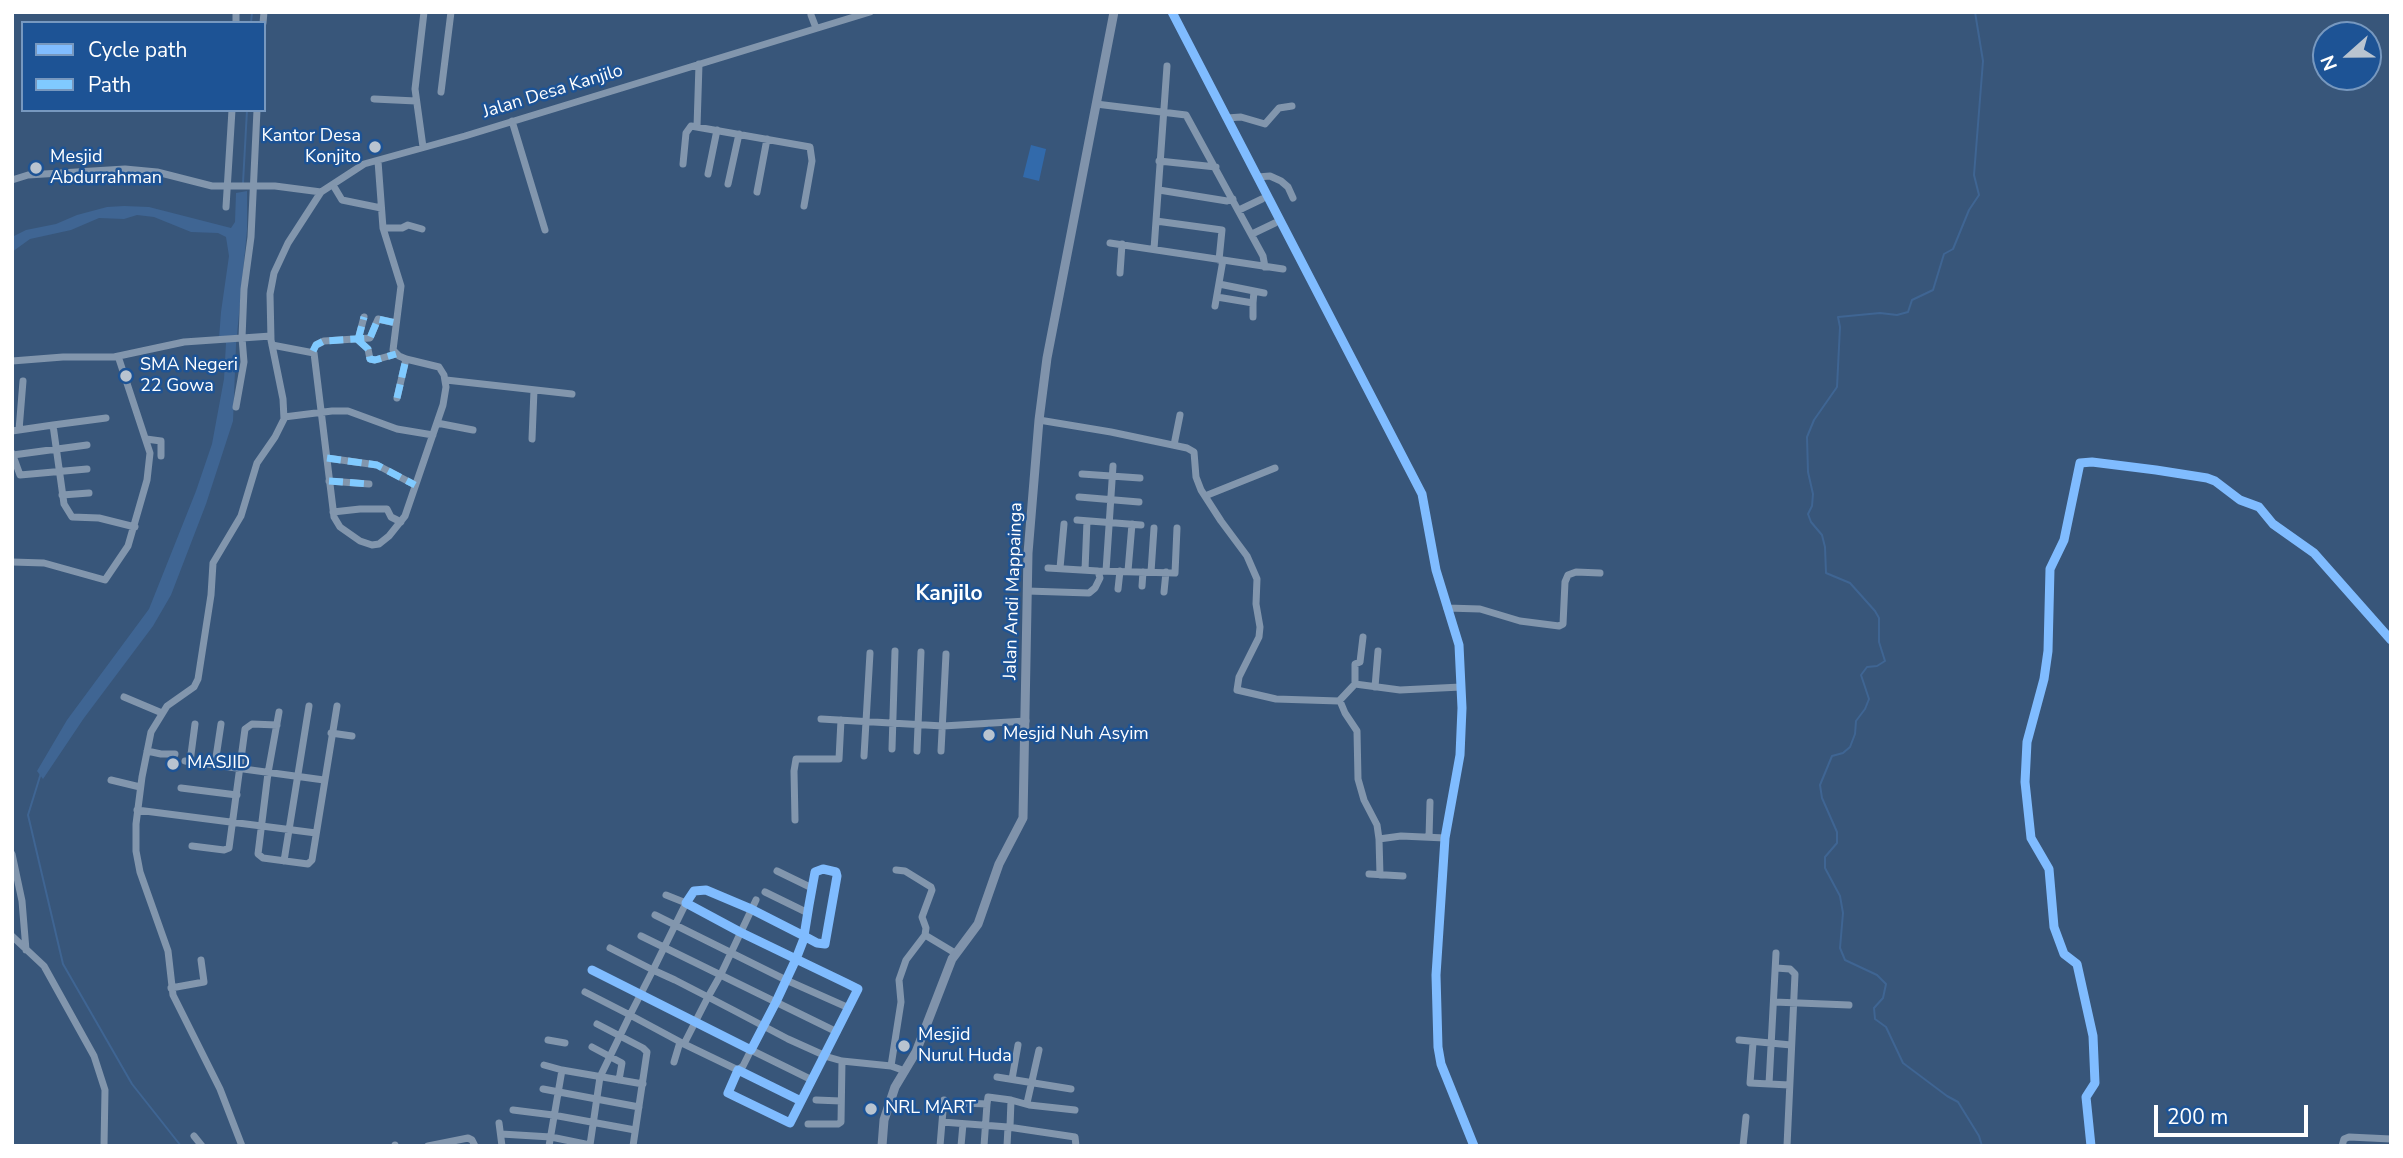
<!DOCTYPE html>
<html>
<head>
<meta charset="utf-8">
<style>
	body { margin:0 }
	#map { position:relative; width:2403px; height:1158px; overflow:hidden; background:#38567a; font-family:"Nunito Sans",sans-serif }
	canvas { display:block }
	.frame { position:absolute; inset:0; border:14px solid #fff; pointer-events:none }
	.legend { position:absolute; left:21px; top:21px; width:245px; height:91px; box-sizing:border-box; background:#1d5395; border:2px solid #7798bf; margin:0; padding:9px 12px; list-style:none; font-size:21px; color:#fff }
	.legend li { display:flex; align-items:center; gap:14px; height:35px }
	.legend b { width:35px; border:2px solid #7798bf }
	.north { position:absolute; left:2312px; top:21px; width:70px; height:70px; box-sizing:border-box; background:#1d5395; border:2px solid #7798bf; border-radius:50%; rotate:249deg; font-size:19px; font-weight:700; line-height:28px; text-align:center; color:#fff }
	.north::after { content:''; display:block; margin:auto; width:24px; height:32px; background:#b9c4d0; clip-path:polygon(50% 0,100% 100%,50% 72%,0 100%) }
	.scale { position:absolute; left:2154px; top:1105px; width:154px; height:32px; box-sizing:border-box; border:4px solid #fff; border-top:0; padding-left:9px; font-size:21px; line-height:24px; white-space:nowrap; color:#fff; -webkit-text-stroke:5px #1d5395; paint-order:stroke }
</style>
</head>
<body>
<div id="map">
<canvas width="2403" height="1158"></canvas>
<div class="frame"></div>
<ul class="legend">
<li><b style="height:9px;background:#80bcff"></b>Cycle path</li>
<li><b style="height:9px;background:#80caff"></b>Path</li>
</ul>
<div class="north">N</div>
<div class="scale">200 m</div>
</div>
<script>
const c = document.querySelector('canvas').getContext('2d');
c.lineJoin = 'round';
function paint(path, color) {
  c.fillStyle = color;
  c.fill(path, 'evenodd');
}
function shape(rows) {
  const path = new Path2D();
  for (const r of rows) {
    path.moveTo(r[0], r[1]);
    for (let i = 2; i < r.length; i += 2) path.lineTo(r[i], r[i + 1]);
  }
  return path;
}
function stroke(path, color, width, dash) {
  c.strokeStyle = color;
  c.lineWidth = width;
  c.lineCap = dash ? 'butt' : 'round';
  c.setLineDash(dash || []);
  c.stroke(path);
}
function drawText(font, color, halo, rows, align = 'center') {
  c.font = font + ' "Nunito Sans",sans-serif';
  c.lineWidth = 5;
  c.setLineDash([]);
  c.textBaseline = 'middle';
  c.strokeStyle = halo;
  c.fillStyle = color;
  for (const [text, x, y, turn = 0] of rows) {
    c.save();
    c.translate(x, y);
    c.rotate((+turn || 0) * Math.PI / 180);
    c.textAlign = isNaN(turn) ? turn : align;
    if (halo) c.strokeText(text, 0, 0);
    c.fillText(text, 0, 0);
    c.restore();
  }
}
const green = shape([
	[1031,145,1046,149,1039,181,1023,177]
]);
const water = shape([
	[247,191,247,230,236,345,233,421,206,504,171,595,153,626,84,718,43,779,37,771,67,720,149,609,196,491,212,444,224,379,226,343,219,339,221,312,229,256,226,237,218,233,191,232,154,217,137,215,124,219,99,218,71,230,30,239,12,252,12,237,26,230,56,224,77,215,107,207,124,206,149,207,231,228,235,222,236,193]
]);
const stream = shape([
	[1975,12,1983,61,1974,175,1979,195,1969,210,1953,249,1944,254,1933,290,1912,300,1908,312,1897,315,1880,313,1838,317,1840,327,1837,387,1814,420,1807,437,1808,472,1813,494,1812,506,1808,514,1811,522,1822,535,1825,547,1826,573,1850,583,1875,611,1879,618,1879,642,1885,661,1877,666,1867,667,1861,675,1869,699,1865,709,1856,721,1855,734,1850,747,1843,753,1832,756,1820,785,1822,798,1837,832,1837,843,1825,857,1825,868,1840,896,1843,913,1840,948,1845,960,1877,975,1886,984,1883,998,1874,1008,1875,1019,1886,1027,1903,1063,1947,1096,1958,1102,1979,1136,1982,1146],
	[251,23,252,12],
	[243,183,247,110],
	[41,773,28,815,63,964,132,1084,181,1146]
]);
const minor = shape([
	[1172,12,1422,494,1436,570,1459,645,1462,708,1460,755,1445,838,1436,975,1438,1047,1441,1064,1474,1146],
	[811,15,816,28],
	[236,23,236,12],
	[263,23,264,12],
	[441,92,451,12],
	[374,99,416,101],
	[1096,104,1186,115,1263,256,1265,267],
	[1227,118,1241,117,1265,124,1279,108,1292,106],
	[512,121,545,230],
	[697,127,699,64],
	[423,147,415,89,424,12],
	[1159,161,1216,167],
	[683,164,686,133,691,126,810,147,812,161,804,206],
	[708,174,717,130],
	[1258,177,1270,176,1281,181,1288,187,1293,198],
	[12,180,28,175,125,169,157,172,212,186,275,186,321,192,364,164,465,136,870,12],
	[728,184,739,134],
	[333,185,342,200,381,208],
	[1159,190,1227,201,1233,199],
	[757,192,767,139],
	[226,207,232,110],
	[1239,210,1262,199],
	[1156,221,1222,230,1219,260],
	[383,228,402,228,408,225,422,229],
	[1252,234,1275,223],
	[1110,243,1283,269],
	[1154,249,1167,66],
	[1120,273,1122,244],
	[1219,284,1264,293],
	[1217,297,1253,303,1254,291],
	[1215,306,1223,260],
	[1253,317,1253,303],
	[358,340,368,349,370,359,375,360,396,354],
	[358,340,364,317],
	[272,345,314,353,334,517,340,527,360,541,372,545,379,544,389,536,405,516,443,405,446,387,444,375,439,367,406,359,399,356,393,350,401,286,383,228,378,161],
	[313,351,316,345,324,341,370,338,378,319,396,323],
	[12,361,63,357,114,357,184,342,271,336],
	[446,380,572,394],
	[397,398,406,359],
	[236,407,244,362,242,338,244,289,251,237,257,110],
	[284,417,332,411,348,411,397,429,433,435],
	[1039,420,1111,432,1187,448,1194,452,1196,477,1201,490,1221,521,1247,556,1257,579,1256,604,1260,627,1259,637,1239,677,1237,690,1276,699,1339,701,1355,684,1400,690,1461,687],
	[437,423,473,430],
	[53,425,106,418],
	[19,430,23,381],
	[12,431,53,425,64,504,72,517,99,518,135,527],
	[146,439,161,441,161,456],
	[532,439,534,390],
	[1174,445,1180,415],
	[12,453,20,475,87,469],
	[13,455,87,445],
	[327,458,377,465,415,485],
	[1082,474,1140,478],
	[329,481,369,484],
	[62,495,89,493],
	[1205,496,1275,468],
	[1079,497,1139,502],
	[333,512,360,509,387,509,391,517,401,522],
	[1077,520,1141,525],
	[12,562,44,563,105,580,128,546,147,480,150,453,118,356],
	[1060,568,1064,524],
	[1085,570,1087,521],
	[1098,571,1175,573,1177,528],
	[1106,571,1113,466],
	[1128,571,1132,524],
	[1151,572,1154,528],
	[1142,586,1143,572],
	[1118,589,1120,571],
	[1027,591,1089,593,1095,588,1100,578,1098,571,1048,568],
	[1164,592,1166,572],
	[1447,608,1480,609,1520,621,1559,626,1563,624,1565,582,1568,575,1576,572,1600,573],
	[1355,684,1355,664,1360,662,1363,637],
	[1375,687,1378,651],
	[124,697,162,713],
	[1340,701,1345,713,1357,731,1358,779,1364,800,1377,825,1379,839],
	[279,712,268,773,258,854,263,858,308,864,312,860,337,706],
	[821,719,943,726,1026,721],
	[331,733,352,736],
	[892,749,895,651],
	[147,751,161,754,175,754],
	[917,751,921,652],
	[941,751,946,654],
	[864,756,870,653],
	[185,761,324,780],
	[190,762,195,724],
	[215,764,221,724],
	[111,780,140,787],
	[181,788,237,795],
	[137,810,316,833],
	[795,820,794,771,796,759,839,759,841,720],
	[1429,837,1430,802],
	[192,846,224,850,229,848,245,729,252,724,277,725],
	[12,854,22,901,26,950],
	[284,861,309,706],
	[896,870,905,871,931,887,932,890,922,917,926,928,925,935],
	[777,871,812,888],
	[1369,874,1403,876],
	[1380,875,1379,839,1401,836,1445,838],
	[765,892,808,913],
	[756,900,721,974,708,997,684,1044,630,1015,653,970,675,980,708,997,733,1010,788,1039,828,1057,842,1061,891,1066,905,1071],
	[655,915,786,980,849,1008],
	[12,936,44,966,94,1056,105,1090,104,1146],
	[641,936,837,1032],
	[610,948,653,970,686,903,666,895],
	[1776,968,1790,969,1795,974,1787,1146],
	[592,970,751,1050,776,1002,796,959,803,941,804,939,804,936,809,905,815,872,823,869,836,872,837,876,825,944,817,943,804,936,751,909,706,890,694,891,686,903,740,932,796,959,846,983,858,989,790,1123,728,1093,738,1070,801,1101],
	[171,988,204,982,201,960],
	[1774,1002,1849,1005],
	[597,1024,643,1048,647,1052,633,1146],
	[548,1040,565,1043],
	[1739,1040,1791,1045],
	[1753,1043,1750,1083,1789,1085],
	[684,1044,738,1070,743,1066,751,1050,812,1080],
	[592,1047,622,1063,619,1080],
	[674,1062,680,1042],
	[544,1065,562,1070],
	[891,1066,901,1002,899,980,906,960,925,935,955,953],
	[997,1077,1071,1089],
	[1012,1079,1018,1045],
	[1769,1084,1776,953],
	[543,1089,639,1107],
	[816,1100,841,1101],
	[1011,1100,1029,1105,1075,1110],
	[963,1103,987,1104,984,1146],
	[1027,1103,1039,1050],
	[987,1104,988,1097,1011,1100,1010,1127],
	[513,1110,553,1115,635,1130],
	[942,1122,944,1100],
	[499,1123,502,1146],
	[808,1124,838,1124,841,1122,842,1061],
	[1008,1127,1075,1137,1076,1146],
	[501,1134,551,1137,590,1145,600,1077,630,1015,585,992],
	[194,1136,202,1146],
	[395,1145,395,1146],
	[242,1146,220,1089,173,995,168,951,140,872,136,851,136,824,142,777,151,732,167,706,194,687,198,679,211,595,213,563,241,516,257,463,275,437,284,419,283,399,271,340,270,294,274,273,288,243,321,192],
	[428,1146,468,1138,472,1140,475,1146],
	[549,1146,562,1070,643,1084],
	[940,1146,942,1122,1008,1127,1007,1146],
	[961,1146,963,1124],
	[1743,1146,1746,1117],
	[2091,1146,2086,1097,2095,1083,2093,1036,2077,964,2064,954,2054,927,2049,869,2031,838,2025,782,2027,742,2044,679,2048,651,2050,569,2064,540,2080,463,2092,462,2156,470,2207,478,2215,481,2240,500,2259,507,2273,524,2314,553,2391,640],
	[2342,1146,2344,1139,2349,1137,2391,1139]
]);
const major = shape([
	[882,1146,884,1120,895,1087,916,1052,952,959,978,924,999,864,1023,818,1028,553,1039,420,1047,358,1114,12]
]);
const quiet = shape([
	[358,340,368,349,370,359,375,360,396,354],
	[358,340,364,317],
	[313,351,316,345,324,341,370,338,378,319,396,323],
	[397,398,406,359],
	[327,458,377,465,415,485],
	[329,481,369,484]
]);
const cycleway = shape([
	[1172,12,1422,494,1436,570,1459,645,1462,708,1460,755,1445,838,1436,975,1438,1047,1441,1064,1474,1146],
	[592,970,751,1050,776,1002,796,959,803,941,804,939,804,936,809,905,815,872,823,869,836,872,837,876,825,944,817,943,804,936,751,909,706,890,694,891,686,903,740,932,796,959,846,983,858,989,790,1123,728,1093,738,1070,801,1101],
	[2091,1146,2086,1097,2095,1083,2093,1036,2077,964,2064,954,2054,927,2049,869,2031,838,2025,782,2027,742,2044,679,2048,651,2050,569,2064,540,2080,463,2092,462,2156,470,2207,478,2215,481,2240,500,2259,507,2273,524,2314,553,2391,640]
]);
const markers = [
	[375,147,7,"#b9c4d0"],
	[36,168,7,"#b9c4d0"],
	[126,376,7,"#b9c4d0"],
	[989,735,7,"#b9c4d0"],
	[173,764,7,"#b9c4d0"],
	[904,1046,7,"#b9c4d0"],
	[871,1109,7,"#b9c4d0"]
];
const streetNames = [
	["Jalan Desa Kanjilo",553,92,-17],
	["Jalan Andi Mappainga",1014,591,-88]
];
const poiNames = [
	["Kantor Desa",361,137,"right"],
	["Konjito",361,158,"right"],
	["Mesjid",50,158],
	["Abdurrahman",50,179],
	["SMA Negeri",140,366],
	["22 Gowa",140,387],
	["Mesjid Nuh Asyim",1003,735],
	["MASJID",187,764],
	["Mesjid",918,1036],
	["Nurul Huda",918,1057],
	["NRL MART",885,1109]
];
const quarterNames = [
	["Kanjilo",949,595]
];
paint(green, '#326aab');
paint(water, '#3f6593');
stroke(stream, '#3f6593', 2);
stroke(minor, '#8296ad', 7);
stroke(major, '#8093ab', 9);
stroke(quiet, '#80caff', 7, [14, 7]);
stroke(cycleway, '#80bcff', 9);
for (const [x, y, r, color] of markers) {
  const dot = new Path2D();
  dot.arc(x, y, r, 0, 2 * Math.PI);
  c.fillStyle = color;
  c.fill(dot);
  stroke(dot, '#1d5395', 2.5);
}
drawText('18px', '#fff', '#1d5395', streetNames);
drawText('18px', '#fff', '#1d5395', poiNames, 'left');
drawText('bold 21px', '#fff', '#1d5395', quarterNames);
</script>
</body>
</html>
